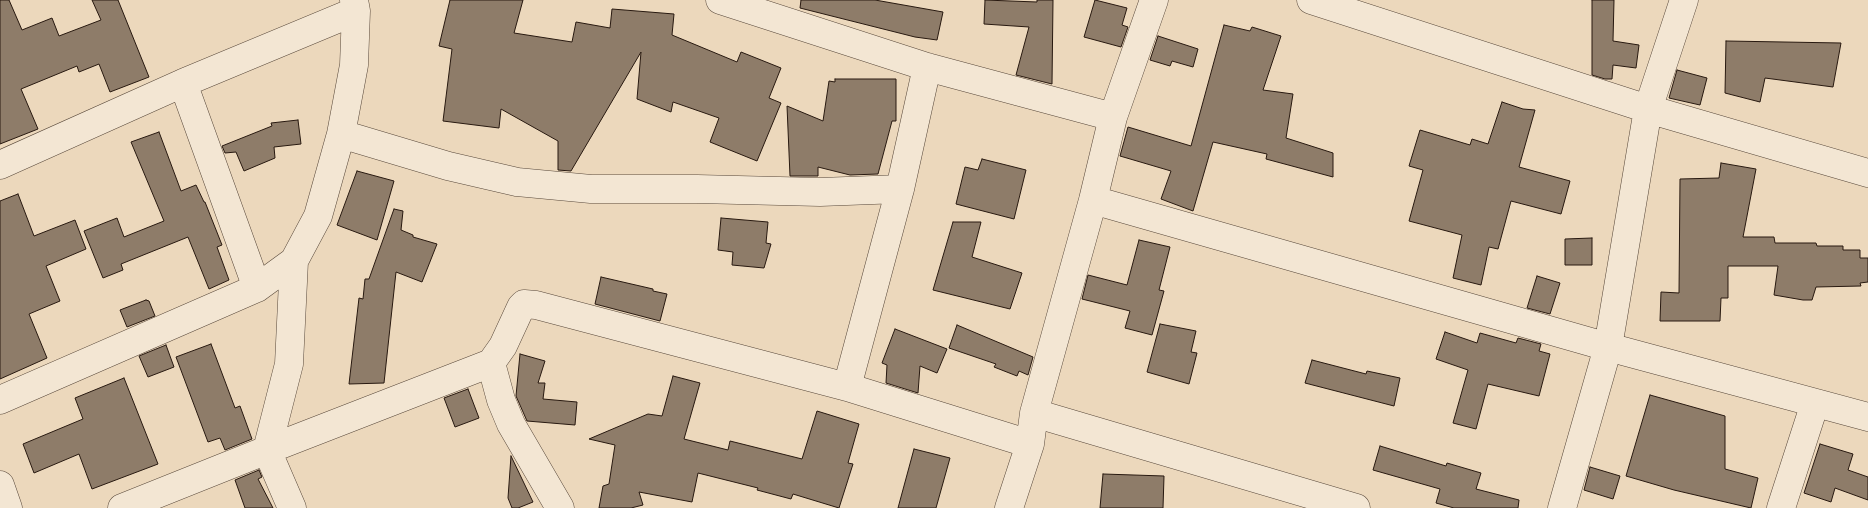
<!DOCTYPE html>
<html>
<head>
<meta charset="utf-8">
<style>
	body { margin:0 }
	canvas { display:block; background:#ecd8bc }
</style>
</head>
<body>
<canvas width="1868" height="508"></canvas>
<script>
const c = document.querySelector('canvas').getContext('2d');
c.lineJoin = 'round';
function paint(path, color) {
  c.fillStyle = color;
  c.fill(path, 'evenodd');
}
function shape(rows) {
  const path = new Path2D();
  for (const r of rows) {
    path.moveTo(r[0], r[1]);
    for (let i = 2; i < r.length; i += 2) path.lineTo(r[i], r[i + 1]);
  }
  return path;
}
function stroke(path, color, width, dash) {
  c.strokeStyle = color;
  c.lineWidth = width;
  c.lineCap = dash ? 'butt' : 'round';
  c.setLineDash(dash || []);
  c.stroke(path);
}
const building = shape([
	[0,0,9,0,22,30,52,18,59,36,101,20,92,0,118,0,149,77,110,92,99,64,79,72,77,66,21,89,38,129,0,144,0,0],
	[450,0,523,0,514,33,572,42,576,22,610,28,612,9,674,14,672,35,737,62,741,52,781,68,769,98,781,103,757,161,710,142,719,118,673,102,671,112,637,99,641,52,571,171,558,170,558,141,501,109,499,128,443,121,452,49,439,46,450,0],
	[801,0,875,0,943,12,937,40,915,37,800,8,801,0],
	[985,0,1037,2,1037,0,1053,0,1052,84,1016,75,1029,27,984,24,985,0],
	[1095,0,1127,8,1122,25,1128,27,1121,47,1084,37,1095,0],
	[1592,0,1614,0,1613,41,1639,45,1636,68,1613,65,1612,79,1605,79,1592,75,1592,0],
	[1224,25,1250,31,1252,27,1281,36,1263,90,1293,94,1286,138,1333,153,1333,177,1266,159,1267,154,1213,142,1193,211,1161,199,1171,171,1120,156,1128,127,1191,146,1224,25],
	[1158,36,1198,49,1193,67,1172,61,1170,66,1150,60,1158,36],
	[1726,41,1841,43,1833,87,1765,78,1760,102,1725,93,1726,41],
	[1677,70,1707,78,1700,105,1669,98,1677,70],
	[835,79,896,79,896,121,892,121,878,174,850,175,818,167,818,176,790,176,787,106,823,121,829,81,835,82,835,79],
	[1502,102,1523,109,1535,110,1519,167,1570,181,1561,214,1511,201,1498,249,1489,247,1481,285,1453,278,1462,235,1409,221,1423,170,1409,166,1420,130,1470,145,1472,139,1488,144,1502,102],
	[298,120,301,144,274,147,275,158,244,171,236,152,225,153,222,146,272,126,271,123,298,120],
	[159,132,181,191,196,185,204,202,205,202,222,245,217,247,229,280,209,289,188,237,121,264,123,270,103,278,84,231,117,218,124,237,164,221,131,142,159,132],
	[982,159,1026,170,1014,219,956,204,965,167,978,170,982,159],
	[1721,163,1756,169,1743,237,1774,237,1775,243,1816,243,1817,246,1843,246,1843,250,1860,250,1860,258,1868,258,1868,282,1860,283,1861,286,1816,287,1812,300,1803,300,1774,295,1778,266,1728,266,1728,298,1721,298,1720,321,1660,321,1661,292,1679,293,1680,179,1719,178,1721,163],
	[357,171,394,181,377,240,337,225,357,171],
	[18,194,34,236,75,220,86,249,46,266,60,301,29,314,47,358,0,379,0,201,18,194],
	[394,209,403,211,401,230,413,235,413,237,437,244,422,282,396,272,384,383,349,384,359,298,363,299,365,279,369,279,394,209],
	[721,218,768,222,766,243,771,244,764,268,732,265,733,252,718,250,721,218],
	[953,222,981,222,972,257,1022,273,1010,309,933,290,953,222],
	[1592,238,1592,265,1565,265,1565,239,1592,238],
	[1139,240,1170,247,1159,290,1164,291,1152,335,1125,328,1130,311,1082,299,1088,275,1127,285,1139,240],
	[1537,276,1560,283,1550,314,1527,308,1537,276],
	[601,277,653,289,653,291,667,294,660,321,595,304,601,277],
	[146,300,149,301,155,316,127,327,120,310,146,300],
	[1160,324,1196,331,1191,352,1197,353,1189,384,1147,372,1160,324],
	[957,325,1033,357,1028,375,1019,371,1017,376,994,367,996,364,949,348,957,325],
	[895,329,947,349,937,373,920,366,918,393,886,383,887,365,882,363,895,329],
	[1445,332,1477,343,1480,333,1516,343,1518,338,1541,344,1539,351,1550,354,1539,396,1488,384,1476,429,1453,423,1468,370,1436,359,1445,332],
	[211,344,235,408,240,406,252,439,225,450,220,438,208,442,176,357,211,344],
	[166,345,174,367,148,377,139,356,166,345],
	[520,354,545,361,538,383,545,383,543,399,577,402,575,425,527,421,516,396,520,354],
	[1312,360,1366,374,1367,371,1400,378,1394,406,1305,383,1312,360],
	[673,376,700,383,684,439,728,450,730,441,802,459,817,411,859,424,848,463,853,464,839,508,793,494,791,499,757,490,758,488,698,473,692,502,639,492,643,505,631,508,599,508,603,486,609,484,615,445,589,439,648,414,662,416,673,376],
	[124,378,158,464,92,489,79,454,34,473,23,444,83,419,75,398,124,378],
	[468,389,479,418,455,427,444,398,468,389],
	[1650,395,1725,416,1725,469,1758,478,1751,508,1674,490,1626,476,1650,395],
	[1820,444,1853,454,1848,470,1868,477,1868,500,1835,488,1831,502,1804,493,1820,444],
	[1380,446,1446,466,1447,463,1481,473,1476,489,1519,500,1518,508,1454,508,1436,503,1440,489,1373,470,1380,446],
	[914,449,950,458,936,508,898,508,914,449],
	[511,456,533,502,518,508,512,508,508,498,511,456],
	[1590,467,1620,476,1613,499,1584,490,1590,467],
	[259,470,262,477,258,479,273,508,245,508,235,480,259,470],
	[1103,474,1164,476,1163,508,1100,508,1103,474]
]);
const minor = shape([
	[720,0,927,67,1113,117],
	[1311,0,1648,109,1868,173],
	[183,83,257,288],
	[341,134,448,166,517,182,591,189,697,189,820,192,900,189],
	[0,165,183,83,356,11],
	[1093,200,1608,347,1868,417],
	[491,363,501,400,511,424,560,508],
	[847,387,900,189,927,67],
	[0,400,257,288,294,261,318,216,341,134,354,65,356,11,354,0],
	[1034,413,1356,508],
	[0,485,8,508],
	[122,508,267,450,491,363,503,346,521,307,524,304,536,305,847,387,1030,444],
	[292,508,267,450,289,364,294,261],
	[1009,508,1030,444,1034,413,1093,200,1113,117,1154,0],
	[1562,508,1608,347,1648,109,1684,0],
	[1781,508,1815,403]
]);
paint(building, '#8e7c69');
stroke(building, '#281910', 1);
stroke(minor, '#59493b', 29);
stroke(minor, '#f3e6d3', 28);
</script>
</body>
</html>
